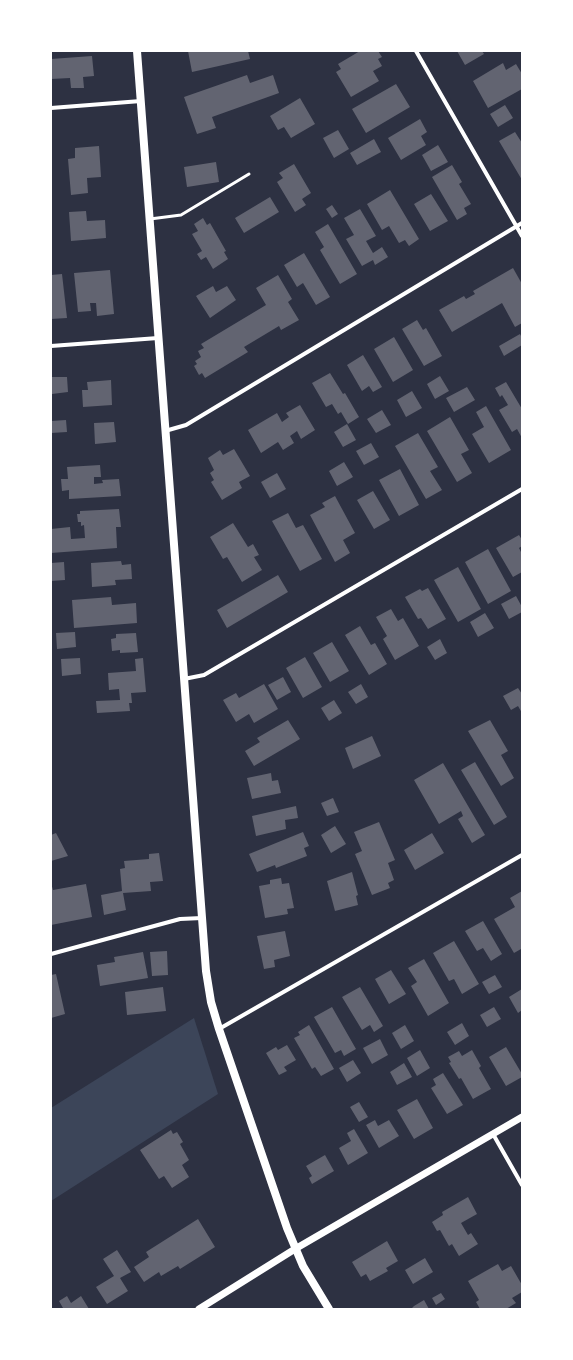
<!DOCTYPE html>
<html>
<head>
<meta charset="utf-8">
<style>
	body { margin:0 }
	#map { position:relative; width:573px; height:1360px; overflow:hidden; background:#2d3142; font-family:"Exo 2",sans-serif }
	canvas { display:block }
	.frame { position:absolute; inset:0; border:52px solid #fff; pointer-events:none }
</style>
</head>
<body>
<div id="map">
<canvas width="573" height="1360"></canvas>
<div class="frame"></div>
</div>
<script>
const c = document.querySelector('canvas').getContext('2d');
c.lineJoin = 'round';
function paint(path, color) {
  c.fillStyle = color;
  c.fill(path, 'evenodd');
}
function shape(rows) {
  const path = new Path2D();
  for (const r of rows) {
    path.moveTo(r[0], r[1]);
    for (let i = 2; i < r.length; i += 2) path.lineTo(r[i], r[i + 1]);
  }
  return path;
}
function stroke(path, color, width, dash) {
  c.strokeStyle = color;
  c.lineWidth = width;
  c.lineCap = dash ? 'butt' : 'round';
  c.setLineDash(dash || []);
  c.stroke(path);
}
const green = shape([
	[194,1018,218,1094,51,1201,51,1108]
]);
const building = shape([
	[188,51,248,51,250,59,192,72],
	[360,51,378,51,382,57,378,59,382,66,373,71,379,81,351,97,336,72,341,69,338,64],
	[457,51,482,51,484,54,465,65],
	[92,56,94,76,83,77,84,88,71,88,70,78,51,79,51,59],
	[503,63,506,70,516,64,522,74,522,89,488,108,473,81],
	[247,75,250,83,273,75,279,93,212,117,216,128,197,134,184,97],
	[396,84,410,107,366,133,352,109],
	[300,98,315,124,291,138,284,127,278,130,270,116],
	[505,105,513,118,498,127,490,114],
	[420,119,427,132,421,136,426,145,401,160,388,138],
	[338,130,349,149,334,158,323,138],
	[515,132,522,143,522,180,499,141],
	[374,139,381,152,357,165,350,153],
	[438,145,448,162,431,171,422,155],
	[99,146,101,177,87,178,88,193,71,195,68,159,75,158,75,148],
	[216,162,219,182,187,187,184,167],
	[294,164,311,193,302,199,306,205,295,212,277,182,283,178,279,173],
	[452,165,462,182,459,184,471,204,464,208,467,214,457,220,432,177],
	[390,190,419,239,409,246,405,240,399,243,389,226,382,230,367,204],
	[431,194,448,221,430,231,414,204],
	[270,197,279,212,244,233,235,218],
	[332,205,338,214,332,218,326,209],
	[360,209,376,236,366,241,373,253,382,247,388,257,375,265,373,260,362,266,346,239,354,235,344,218],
	[86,211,87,221,105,220,106,238,71,241,69,212],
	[203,218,207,225,210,223,226,251,224,252,228,259,213,269,206,257,201,260,197,254,202,251,192,234,198,231,194,224],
	[328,224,357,274,340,284,320,250,324,247,315,232],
	[304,253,330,297,316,305,303,283,297,287,284,265],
	[513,268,522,284,522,323,515,327,502,303,452,332,439,310,464,296,466,299,475,294,473,291],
	[110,270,114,314,97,316,96,303,90,303,91,311,78,312,74,273],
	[62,274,67,318,51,319,51,275],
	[278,275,292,299,288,302,299,320,281,330,279,326,244,347,248,352,205,378,202,373,199,375,194,366,197,364,195,361,201,357,198,351,204,348,201,344,266,305,256,288],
	[213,286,216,292,227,286,236,300,210,318,196,296],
	[417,320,423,330,426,328,442,356,424,366,402,329],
	[520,334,522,338,522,345,504,356,499,346],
	[394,337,413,370,393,382,374,349],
	[363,355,382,387,373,392,369,386,362,391,347,365],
	[330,373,343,394,345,393,359,417,348,424,341,412,338,414,332,404,326,407,312,383],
	[440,376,449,391,435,399,427,384],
	[51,377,67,377,68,392,52,394],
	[111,380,112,405,83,407,82,390,88,390,87,382],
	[506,382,522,409,522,438,517,429,512,432,499,410,508,405,502,395,500,397,495,388],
	[467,387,475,400,454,412,446,398],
	[412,391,422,408,406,417,397,400],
	[300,405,315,430,301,439,297,431,290,436,294,443,283,450,278,442,261,453,248,430,277,413,282,422,289,417,286,413],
	[486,406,511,450,489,463,472,434,484,427,476,412],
	[382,410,391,425,376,433,367,419],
	[450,417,469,450,461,454,472,473,457,482,427,431],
	[66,420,67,432,51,433,51,421],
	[114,422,116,442,95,444,94,423],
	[347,424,356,440,343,447,334,432],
	[418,433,438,467,430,471,442,490,426,499,395,446],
	[371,443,379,457,364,465,356,451],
	[234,449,250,476,239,482,242,488,222,500,211,482,214,480,210,473,214,470,208,458,220,450,223,455],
	[344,462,353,477,337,486,329,471],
	[100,465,101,477,94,477,94,484,103,483,102,480,119,479,121,496,69,499,69,490,62,491,61,479,68,479,67,467],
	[400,469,419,505,399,516,379,480],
	[277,473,286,489,270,498,261,482],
	[373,491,390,520,374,529,357,500],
	[335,496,355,533,343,540,350,553,335,562,310,515,325,507,322,503],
	[119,509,121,527,116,527,117,548,51,553,51,529,70,527,71,539,85,538,84,525,81,526,81,522,78,522,77,514,80,514,80,511],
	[288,513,296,528,303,525,322,559,300,571,272,521],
	[233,523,248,547,253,544,259,555,254,557,262,570,242,582,227,557,223,559,210,537],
	[519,535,522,540,522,546,519,548,522,554,522,572,513,577,496,548],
	[488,549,511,591,488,604,465,562],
	[121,561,122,565,131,564,132,579,115,580,116,585,92,587,91,563],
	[64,562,65,580,51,581,51,563],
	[458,567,481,609,458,622,434,580],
	[278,575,288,592,227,628,217,610],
	[428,588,446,619,428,629,421,618,418,619,405,597,420,589,422,591],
	[516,596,522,607,522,612,509,619,501,604],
	[111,597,112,605,136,603,137,623,74,628,72,600],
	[391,609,398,621,403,618,419,646,395,660,383,639,387,636,376,617],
	[485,613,494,628,478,637,470,622],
	[360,626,371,645,375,643,387,664,369,675,345,635],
	[75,632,76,647,57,649,56,633],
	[136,633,138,652,120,653,120,650,112,651,111,639,116,638,116,634],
	[440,639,447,653,435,660,427,647],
	[332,642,349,671,330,682,313,653],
	[305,657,322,687,303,698,286,668],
	[80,658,81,674,62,676,61,659],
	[143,658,146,692,131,693,132,703,129,703,130,711,97,713,96,701,120,700,119,689,109,690,108,673,136,671,135,659],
	[283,677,291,692,277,700,268,685],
	[264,684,278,709,254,723,249,714,236,722,223,700,236,693,239,698],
	[361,684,368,697,356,704,348,692],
	[518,688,522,694,522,713,518,706,511,710,503,696],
	[334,700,342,713,329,721,321,708],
	[288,720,300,739,254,766,245,751,260,742,257,738],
	[490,720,508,751,501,755,514,778,501,786,468,731],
	[372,736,381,756,353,769,345,748],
	[475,762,507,817,494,825,461,770],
	[443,763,485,835,472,843,458,819,463,816,461,811,439,824,414,780],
	[271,773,272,781,278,780,281,793,252,799,247,778],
	[333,798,339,812,327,816,321,803],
	[296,806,298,818,285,820,286,829,256,836,252,816],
	[379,822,395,860,388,863,394,880,388,883,390,888,372,895,355,854,362,851,354,832],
	[335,826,346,844,331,853,321,835],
	[303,832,309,846,304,848,307,856,276,868,275,865,257,872,249,854],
	[56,833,68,856,51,861,51,835],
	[432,833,444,853,415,870,404,850],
	[159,853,163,881,150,882,151,891,123,893,126,910,104,915,101,895,122,891,120,869,125,868,124,861,149,859,149,854],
	[352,872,358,895,356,896,358,905,335,911,327,881],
	[281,878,282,884,289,883,294,908,287,909,288,914,265,918,259,886,270,884,270,880],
	[51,883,53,890,86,884,92,917,51,925],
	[522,891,522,952,521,949,514,953,494,919,515,907,510,898],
	[483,921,502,954,491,961,483,948,477,951,465,931],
	[285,931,290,956,274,960,275,967,264,969,257,936],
	[454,941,479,984,462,994,454,979,449,981,433,953],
	[167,951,168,975,152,976,150,952],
	[143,952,148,978,100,986,97,965,115,962,114,957],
	[424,959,449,1003,428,1016,411,986,417,982,408,968],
	[391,970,406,994,389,1004,375,979],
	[56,974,65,1014,51,1018,51,975],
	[495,975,502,987,489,994,482,982],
	[163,987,166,1011,127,1015,125,992],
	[360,987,383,1026,374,1032,370,1025,362,1030,342,997],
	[522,989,522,1010,518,1013,509,997],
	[332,1007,356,1049,344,1056,341,1050,335,1053,314,1017],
	[494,1007,501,1019,487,1027,480,1015],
	[462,1023,469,1036,455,1045,447,1032],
	[309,1025,334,1069,321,1076,315,1067,312,1069,294,1038,300,1035,298,1032],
	[405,1025,414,1041,401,1049,392,1033],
	[380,1039,388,1055,372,1064,363,1048],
	[287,1045,296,1060,284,1067,287,1071,279,1075,266,1053,276,1047,278,1050],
	[506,1047,522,1074,522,1077,506,1086,489,1057],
	[420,1050,430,1068,417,1076,407,1058],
	[472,1050,481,1066,479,1068,491,1089,473,1099,461,1078,459,1079,449,1063,451,1062,448,1057,459,1051,462,1056],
	[353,1060,361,1073,347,1082,339,1068],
	[404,1063,412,1077,397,1085,390,1072],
	[443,1073,463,1105,447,1114,431,1088,436,1085,433,1079],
	[417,1099,433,1128,414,1139,397,1110],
	[359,1102,368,1117,359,1122,350,1107],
	[375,1120,378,1126,389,1120,399,1136,379,1148,366,1125],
	[354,1129,368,1153,348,1165,339,1148,351,1141,347,1133],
	[171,1130,173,1134,177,1132,183,1142,180,1144,189,1160,182,1165,189,1177,172,1188,164,1176,159,1179,140,1150],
	[325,1155,334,1171,312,1184,309,1178,312,1176,306,1166],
	[468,1197,477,1214,461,1223,468,1235,471,1233,478,1244,459,1256,452,1244,449,1246,440,1230,437,1231,432,1222,443,1215,442,1212],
	[198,1219,215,1247,180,1269,178,1266,161,1276,159,1272,144,1282,134,1267,149,1257,146,1252],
	[387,1241,398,1261,386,1268,388,1271,370,1281,366,1274,361,1277,352,1262],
	[117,1250,131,1272,120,1278,128,1291,107,1304,96,1287,114,1276,103,1259],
	[425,1258,433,1272,413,1284,405,1270],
	[498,1264,502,1271,511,1266,522,1285,522,1292,512,1298,516,1303,506,1309,480,1309,476,1302,479,1300,468,1281],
	[441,1293,445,1299,436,1305,432,1298],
	[67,1296,71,1303,81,1296,89,1309,61,1309,63,1308,59,1301],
	[424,1300,429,1309,411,1309,414,1306]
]);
const service = shape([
	[150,219,181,215,249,174]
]);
const minor = shape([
	[416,51,522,236],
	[51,108,141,101],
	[51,346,158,338],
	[165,431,186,425,522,223],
	[184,679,204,675,522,489],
	[51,954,180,919,202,918],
	[219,1029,522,855],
	[493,1134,522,1185]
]);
const tertiary = shape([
	[199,1309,295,1249,522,1117]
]);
const secondary = shape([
	[137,51,206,971,211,1002,219,1029,287,1228,303,1266,329,1309]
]);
paint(green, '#3c4559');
paint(building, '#626471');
stroke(service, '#fff', 3);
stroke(minor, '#fff', 4);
stroke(tertiary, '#fff', 7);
stroke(secondary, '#fff', 8);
</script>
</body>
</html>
